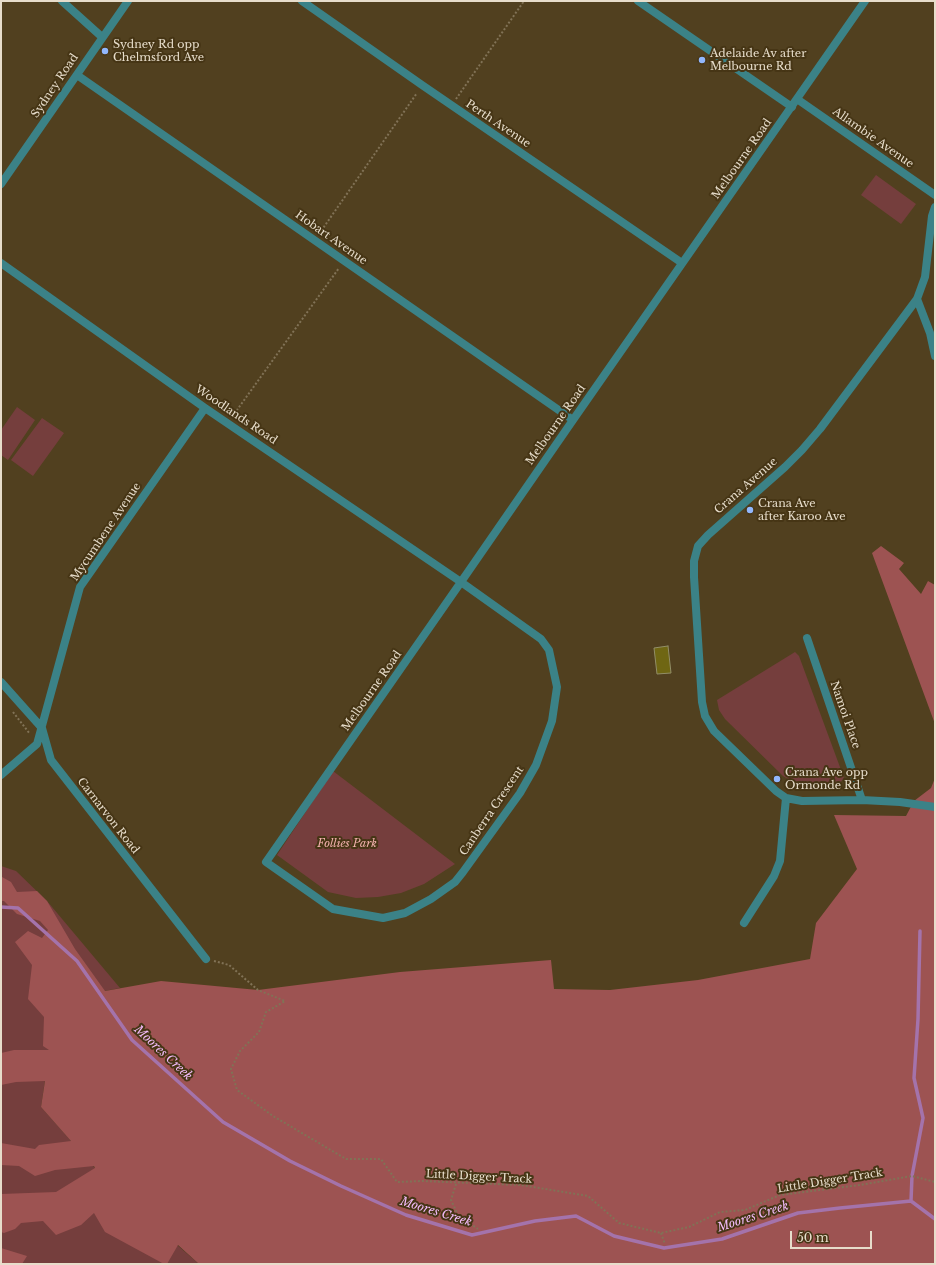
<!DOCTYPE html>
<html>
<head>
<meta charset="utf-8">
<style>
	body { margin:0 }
	#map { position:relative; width:936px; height:1265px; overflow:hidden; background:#51401f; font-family:"Libre Baskerville",serif }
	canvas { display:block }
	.frame { position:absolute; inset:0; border:2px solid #e7ddcb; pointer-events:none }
	.scale { position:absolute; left:790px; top:1231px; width:82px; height:18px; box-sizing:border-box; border:2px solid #e7ddcb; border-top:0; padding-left:5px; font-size:12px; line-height:14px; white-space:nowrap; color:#e7ddcb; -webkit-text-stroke:3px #463515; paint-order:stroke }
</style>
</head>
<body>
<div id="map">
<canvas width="936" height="1265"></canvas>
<div class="frame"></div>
<div class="scale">50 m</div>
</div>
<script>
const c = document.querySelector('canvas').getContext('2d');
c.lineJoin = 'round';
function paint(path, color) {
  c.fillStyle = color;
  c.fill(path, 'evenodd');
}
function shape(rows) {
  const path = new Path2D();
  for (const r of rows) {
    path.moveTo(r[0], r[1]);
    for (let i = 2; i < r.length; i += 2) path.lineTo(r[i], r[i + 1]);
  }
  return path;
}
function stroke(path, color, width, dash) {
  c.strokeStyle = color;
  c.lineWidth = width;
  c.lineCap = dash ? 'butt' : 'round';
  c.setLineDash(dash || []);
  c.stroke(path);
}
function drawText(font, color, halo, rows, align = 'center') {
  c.font = font + ' "Libre Baskerville",serif';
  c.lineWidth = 4;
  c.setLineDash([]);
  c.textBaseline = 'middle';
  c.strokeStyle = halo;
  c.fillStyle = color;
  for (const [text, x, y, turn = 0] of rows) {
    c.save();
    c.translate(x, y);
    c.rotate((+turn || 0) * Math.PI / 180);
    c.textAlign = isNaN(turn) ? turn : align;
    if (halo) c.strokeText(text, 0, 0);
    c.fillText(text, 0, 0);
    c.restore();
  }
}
const green = shape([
	[876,175,916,204,901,224,861,195],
	[17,407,35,420,8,460,1,455,1,430],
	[42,418,64,433,33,476,11,460],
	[795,652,799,656,844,778,839,784,821,785,796,784,783,776,725,719,719,710,717,700],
	[333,771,455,864,424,884,401,893,378,897,356,898,328,892,277,855],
	[1,866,16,871,47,901,120,988,57,1000,41,1107,118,1194,199,1264,1,1264]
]);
const forest = shape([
	[881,546,904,563,899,569,921,594,928,581,935,585,935,724,872,553],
	[935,778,935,1264,199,1264,178,1245,167,1264,164,1264,105,1232,94,1213,81,1225,56,1235,43,1221,21,1223,15,1229,4,1233,1,1232,1,1194,56,1192,95,1168,94,1166,55,1170,35,1176,19,1166,1,1165,1,1143,35,1149,39,1145,71,1141,41,1107,45,1081,16,1082,1,1085,1,1053,14,1050,49,1050,43,1046,44,1017,28,999,32,965,15,942,28,931,42,938,48,930,40,921,17,914,4,901,1,901,2,877,11,882,17,892,37,891,47,901,75,949,105,991,161,981,258,990,400,972,551,960,554,989,610,990,698,980,810,959,816,923,857,869,834,815,906,816,914,801,931,788],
	[1,1248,27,1256,22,1264,1,1264]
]);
const stream = shape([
	[1,907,18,908,77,961,132,1040,223,1122,290,1161,341,1186,406,1215,472,1235,535,1221,576,1216,614,1236,664,1248,722,1239,798,1213,840,1208,911,1201,935,1219],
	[911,1201,912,1176,923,1118,914,1078,918,1019,920,931]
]);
const building = shape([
	[668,646,671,673,657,674,654,648,668,646]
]);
const path = shape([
	[456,99,524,1],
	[319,234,417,93],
	[232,417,339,268],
	[13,712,30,734],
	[214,961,229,965,258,990,285,1001,266,1012,259,1032,240,1051,231,1069,237,1090,273,1116,346,1159,381,1159,397,1182,422,1181,521,1185,588,1196,619,1223,661,1233,689,1227,720,1212,745,1210,780,1195,860,1185,912,1176,935,1182],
	[456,1184,451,1200,458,1215,478,1229],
	[661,1233,665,1244]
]);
const minor = shape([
	[62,1,102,37],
	[302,1,422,85,682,263],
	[638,1,792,107],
	[77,75,573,420],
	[797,99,935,195],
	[1,184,128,1],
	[935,207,932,216,925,277,917,299,820,429,802,450,785,467,708,535,698,546,694,561,694,577,702,702,705,716,714,731,776,791,786,798,802,801,862,800,900,802,935,807],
	[1,263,205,408,461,582,541,639,549,650,557,687,552,721,536,765,520,793,463,872,455,882,431,899,405,913,383,918,333,909,266,862,461,582,573,420,865,1],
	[917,299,930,333,935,356],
	[807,638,862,800],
	[1,682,42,728,51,760,206,959],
	[1,775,37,744,80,587,205,408],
	[744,923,774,876,780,861,786,798]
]);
const markers = [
	[105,51,4,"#92b7fd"],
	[702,60,4,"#92b7fd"],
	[750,510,4,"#92b7fd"],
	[777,779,4,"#92b7fd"]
];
const poiNames = [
	["Sydney Rd opp",113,45],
	["Chelmsford Ave",113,58],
	["Adelaide Av after",710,54],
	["Melbourne Rd",710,67],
	["Crana Ave",758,504],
	["after Karoo Ave",758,517],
	["Crana Ave opp",785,773],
	["Ormonde Rd",785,786]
];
const streetNames = [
	["Sydney Road",55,86,-56],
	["Perth Avenue",498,124,34],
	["Allambie Avenue",873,138,35],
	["Melbourne Road",742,159,-55],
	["Hobart Avenue",331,238,35],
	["Woodlands Road",236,415,34],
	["Melbourne Road",556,425,-55],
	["Crana Avenue",746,486,-41],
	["Mycumbene Avenue",106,532,-56],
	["Melbourne Road",372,691,-55],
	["Namoi Place",845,715,71],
	["Canberra Crescent",492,811,-56],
	["Carnarvon Road",108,816,52],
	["Little Digger Track",479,1177,3],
	["Little Digger Track",830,1181,-9]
];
const parkNames = [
	["Follies Park",347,844]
];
const waterNames = [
	["Moores Creek",163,1053,43],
	["Moores Creek",436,1212,17],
	["Moores Creek",753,1217,-18]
];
paint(green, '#753e3d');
paint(forest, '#9d5352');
stroke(stream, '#a473ab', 3.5);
paint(building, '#6f6613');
stroke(building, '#928e68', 1);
stroke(path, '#817256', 2, [2, 2]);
stroke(minor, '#3b8287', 8);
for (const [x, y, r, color] of markers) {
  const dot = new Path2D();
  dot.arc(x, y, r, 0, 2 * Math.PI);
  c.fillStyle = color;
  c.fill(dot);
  stroke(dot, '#463515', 1.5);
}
drawText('11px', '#e7ddcb', '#463515', poiNames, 'left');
drawText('11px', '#e7ddcb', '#463515', streetNames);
drawText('italic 11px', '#f3b1ae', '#463515', parkNames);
drawText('italic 12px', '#f2bbf9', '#463515', waterNames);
</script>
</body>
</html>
